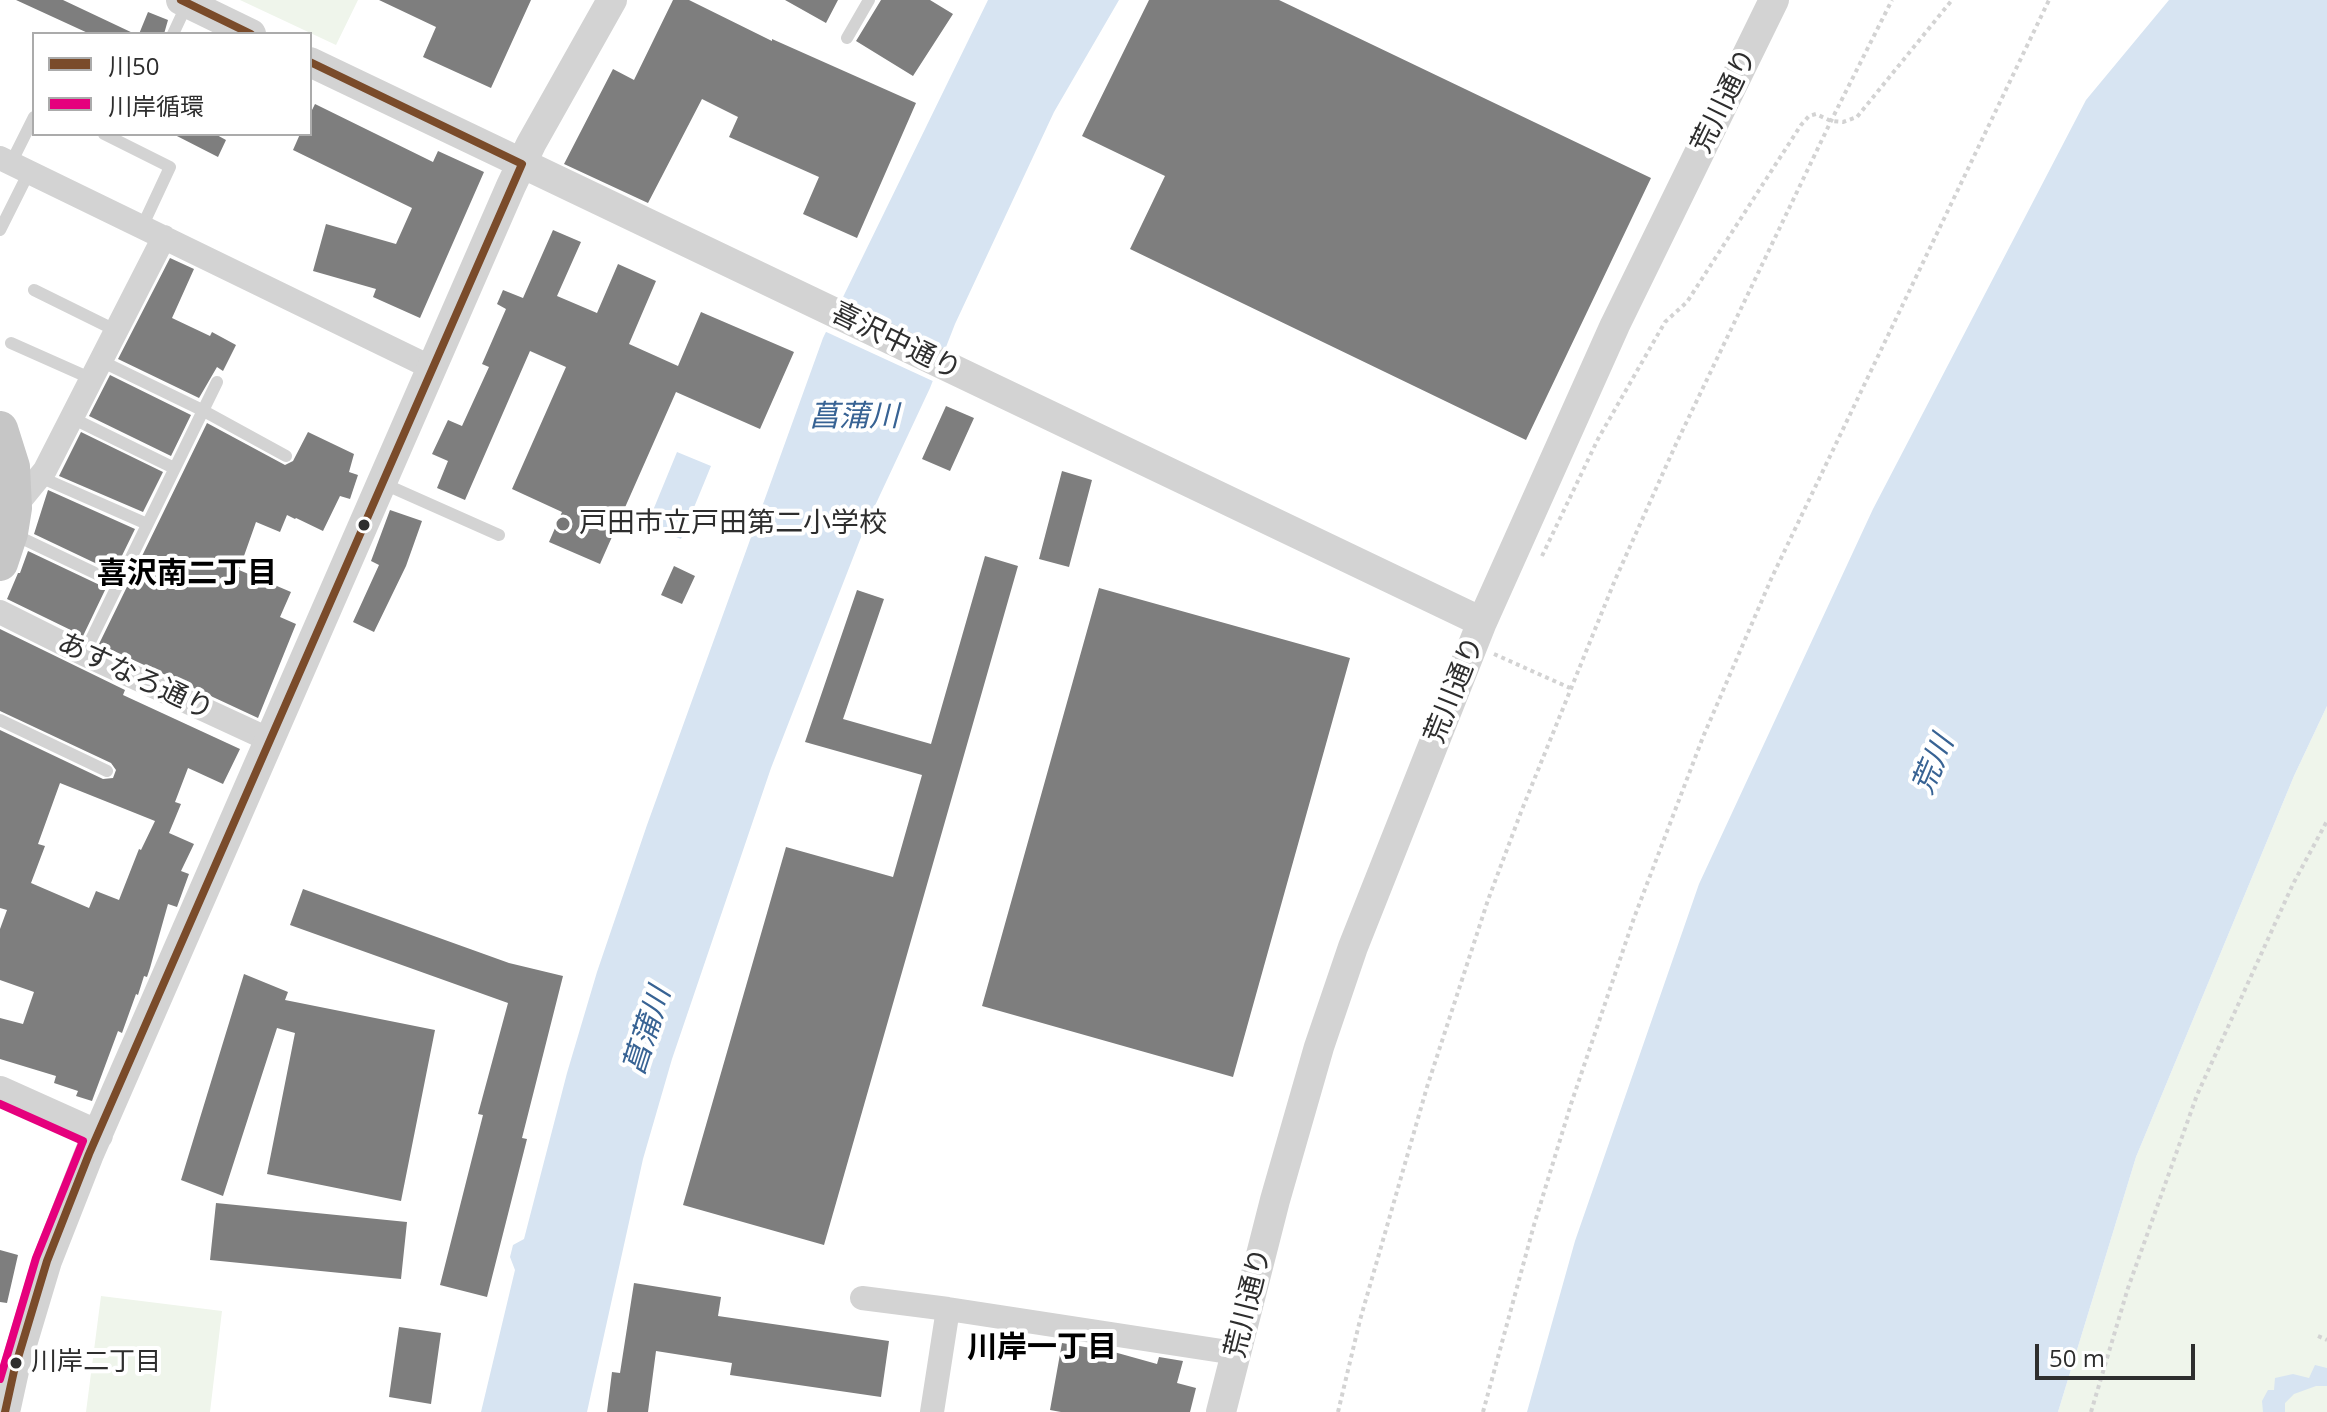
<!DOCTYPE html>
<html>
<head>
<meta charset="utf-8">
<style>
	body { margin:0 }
	#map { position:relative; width:2327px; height:1412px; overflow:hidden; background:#fff; font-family:"Open Sans","Noto Sans JP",sans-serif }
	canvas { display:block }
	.legend { position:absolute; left:32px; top:32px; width:280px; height:104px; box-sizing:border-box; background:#fff; border:2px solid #ababab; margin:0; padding:10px 14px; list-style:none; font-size:24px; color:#2e2e2e }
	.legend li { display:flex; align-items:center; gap:16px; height:40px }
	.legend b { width:40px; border:2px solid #ababab }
	.scale { position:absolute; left:2035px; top:1344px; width:160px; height:36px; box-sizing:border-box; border:4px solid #2e2e2e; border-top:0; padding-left:10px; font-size:24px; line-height:28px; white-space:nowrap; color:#2e2e2e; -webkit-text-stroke:6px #fff; paint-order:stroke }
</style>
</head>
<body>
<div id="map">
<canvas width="2327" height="1412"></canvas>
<ul class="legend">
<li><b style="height:10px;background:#7a4b2a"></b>川50</li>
<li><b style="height:10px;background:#e5007d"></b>川岸循環</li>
</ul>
<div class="scale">50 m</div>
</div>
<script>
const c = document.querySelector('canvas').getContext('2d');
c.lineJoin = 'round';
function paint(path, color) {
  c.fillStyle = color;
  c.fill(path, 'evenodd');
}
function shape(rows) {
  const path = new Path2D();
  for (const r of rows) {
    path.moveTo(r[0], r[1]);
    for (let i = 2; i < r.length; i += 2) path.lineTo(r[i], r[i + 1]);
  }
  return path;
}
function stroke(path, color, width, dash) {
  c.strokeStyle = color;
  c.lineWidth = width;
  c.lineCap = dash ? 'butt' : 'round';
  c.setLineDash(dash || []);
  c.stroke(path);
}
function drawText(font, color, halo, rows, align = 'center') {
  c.font = font + ' "Open Sans","Noto Sans JP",sans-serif';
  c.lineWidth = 8;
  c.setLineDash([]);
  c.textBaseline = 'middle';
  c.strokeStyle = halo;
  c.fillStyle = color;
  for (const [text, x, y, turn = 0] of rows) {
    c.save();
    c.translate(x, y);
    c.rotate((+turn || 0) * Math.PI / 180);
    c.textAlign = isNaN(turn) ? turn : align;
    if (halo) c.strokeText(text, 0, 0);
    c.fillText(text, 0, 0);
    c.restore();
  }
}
const green = shape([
	[240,0,358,0,336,45],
	[2327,706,2327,1412,2058,1412,2136,1157,2294,776],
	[101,1296,222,1311,210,1412,86,1412]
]);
const water = shape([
	[988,0,1119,0,1054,112,955,324,930,388,865,527,771,768,672,1059,643,1159,587,1412,481,1412,515,1270,510,1257,513,1245,524,1239,567,1073,597,972,647,825,823,338],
	[2169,0,2327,0,2327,706,2294,776,2136,1157,2058,1412,1527,1412,1575,1241,1699,884,1873,509,2086,100],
	[677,452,711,466,681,539,647,525],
	[2315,1365,2327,1368,2327,1386,2316,1386,2294,1394,2285,1403,2285,1412,2263,1412,2262,1401,2268,1390,2274,1390,2275,1378,2293,1374,2309,1378]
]);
const pier = shape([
	[837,300,948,354,937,383,822,330]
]);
const building = shape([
	[16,0,63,0,135,34,90,34],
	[379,0,531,0,491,88,423,57,436,27],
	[673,0,689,0,772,41,772,39,916,103,857,238,803,214,819,177,729,137,738,117,702,99,648,203,564,164,613,69,634,80],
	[785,0,838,0,826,23],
	[881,0,930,0,953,14,913,76,856,41],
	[1149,0,1279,0,1651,178,1526,440,1130,249,1165,176,1082,136],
	[148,12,168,20,164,34,139,34],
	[315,104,433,162,438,151,484,172,420,318,373,297,376,289,313,271,326,224,396,244,412,208,293,150,300,134,310,134,310,114],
	[173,134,215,134,226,140,218,157],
	[553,230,581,242,557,296,597,313,618,264,656,281,629,344,678,366,701,312,794,352,760,429,676,392,600,564,549,542,562,512,512,489,566,367,530,351,465,500,437,488,448,461,432,454,448,420,462,426,489,367,482,364,506,309,497,304,503,290,523,298],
	[170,258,194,269,172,318,210,336,212,332,236,345,223,371,217,367,199,398,118,359],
	[110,375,191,415,171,456,89,416],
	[946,406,974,418,950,471,922,459],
	[207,423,285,465,293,461,308,432,354,454,349,472,358,475,350,499,340,496,323,531,296,518,295,519,287,515,280,532,256,522,239,570,291,592,280,617,296,624,258,718,99,644],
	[81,432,163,472,143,512,59,476],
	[1062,471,1092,480,1069,567,1039,559],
	[48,490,135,529,114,572,34,534],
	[390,510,422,521,406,566,374,632,353,622,379,565,371,561],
	[28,551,106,588,83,636,7,599,18,573,20,573],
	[985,556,1018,566,824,1245,683,1205,786,847,893,877,922,775,805,742,857,590,884,599,843,719,931,744],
	[674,566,695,576,682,604,661,595],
	[1099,588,1350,658,1233,1077,982,1006],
	[0,629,125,690,123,695,240,749,223,784,188,768,175,802,181,804,169,833,194,844,181,871,189,874,177,907,168,904,150,968,147,977,144,976,138,995,136,994,122,1033,118,1031,92,1101,76,1096,78,1091,54,1083,56,1076,0,1059,0,1018,23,1024,34,992,0,980,0,929,7,910,0,908,0,730,103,779,113,778,116,770,111,763,0,711],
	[60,783,155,821,141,850,139,849,119,900,96,891,89,908,31,883,45,846,38,844],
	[303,889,509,963,563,976,522,1138,527,1139,487,1297,440,1285,483,1115,478,1114,508,1003,290,925],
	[244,974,288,992,285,1000,435,1030,401,1201,267,1174,295,1033,277,1028,223,1196,181,1180],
	[216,1203,407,1222,401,1279,210,1260],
	[0,1250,18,1255,7,1303,0,1302],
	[634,1283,721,1297,718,1316,889,1341,881,1397,730,1375,732,1363,656,1351,648,1412,607,1412,612,1372,620,1373],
	[399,1327,441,1333,431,1404,389,1397],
	[1062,1343,1114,1352,1157,1364,1159,1357,1183,1361,1177,1383,1196,1388,1190,1412,1061,1412,1050,1410]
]);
const path = shape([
	[1542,556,1598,439,1665,322,1687,302,1801,125,1809,116,1816,114,1831,121,1843,122,1857,117,1952,0],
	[1494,654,1570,688],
	[2318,1336,2327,1340],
	[1338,1412,1360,1320,1427,1087,1488,900,1521,812,1615,580,1676,444,1831,121,1892,0],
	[1483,1412,1534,1225,1571,1104,1634,918,1703,737,1772,577,2049,0],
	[2091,1412,2128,1288,2197,1095,2293,884,2327,821]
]);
const service = shape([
	[173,34,187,4],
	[847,38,869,0],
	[104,134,170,167,142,227],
	[11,163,34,117],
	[0,230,29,172],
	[34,290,117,331],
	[11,343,92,379],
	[101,361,202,410,286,456],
	[72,418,174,468],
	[40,477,147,524],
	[382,483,499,535],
	[13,534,118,584],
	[84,654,217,382],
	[0,720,107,771]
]);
const minor = shape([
	[0,158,432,368],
	[14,508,45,470,164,237],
	[0,612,84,654,270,740],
	[862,1298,948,1309,1235,1353],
	[932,1412,948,1309]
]);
const tertiary = shape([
	[181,0,251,34],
	[310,62,1482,622],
	[0,1091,98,1135],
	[5,1412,14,1371,47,1261,89,1154,511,186,531,144,612,0],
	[1221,1412,1275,1200,1319,1047,1353,947,1482,622,1615,325,1774,0]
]);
const primary = shape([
	[0,429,12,467,14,508,10,533,0,563]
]);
const bus1 = shape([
	[181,0,251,34],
	[5,1412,14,1371,47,1261,89,1154,522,164,310,62]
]);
const bus2 = shape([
	[0,1104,83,1141,36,1258,0,1379]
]);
const markers = [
	[563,524,8,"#777"],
	[364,525,7,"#2e2e2e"],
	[16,1363,7,"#2e2e2e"]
];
const busNames = [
	["川岸二丁目",31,1363]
];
const streetNames = [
	["荒川通り",1725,101,-64],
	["喜沢中通り",896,342,26],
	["あすなろ通り",135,677,25],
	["荒川通り",1455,690,-68],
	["荒川通り",1249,1303,-76]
];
const poiNames = [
	["戸田市立戸田第二小学校",579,524]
];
const waterNames = [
	["菖蒲川",854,417],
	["荒川",1934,765,-67],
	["菖蒲川",648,1031,-72]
];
const neighbourhoodNames = [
	["喜沢南二丁目",187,574],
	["川岸一丁目",1042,1348]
];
paint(green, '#eff5eb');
paint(water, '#d7e4f2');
paint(pier, '#fff');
paint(building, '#7e7e7e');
stroke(path, '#d3d3d3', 4, [4, 4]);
stroke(service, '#d3d3d3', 12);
stroke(minor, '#d3d3d3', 24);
stroke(tertiary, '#d3d3d3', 30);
stroke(primary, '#c6c6c6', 36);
stroke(bus1, '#7a4b2a', 8);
stroke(bus2, '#e5007d', 8);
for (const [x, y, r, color] of markers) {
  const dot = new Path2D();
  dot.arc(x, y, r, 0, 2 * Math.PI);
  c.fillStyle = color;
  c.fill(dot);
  stroke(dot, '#fff', 3);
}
drawText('26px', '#2e2e2e', '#fff', busNames, 'left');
drawText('28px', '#2e2e2e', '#fff', streetNames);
drawText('28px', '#2e2e2e', '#fff', poiNames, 'left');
drawText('italic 30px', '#386394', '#fff', waterNames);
drawText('bold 30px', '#000', '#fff', neighbourhoodNames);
</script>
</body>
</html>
